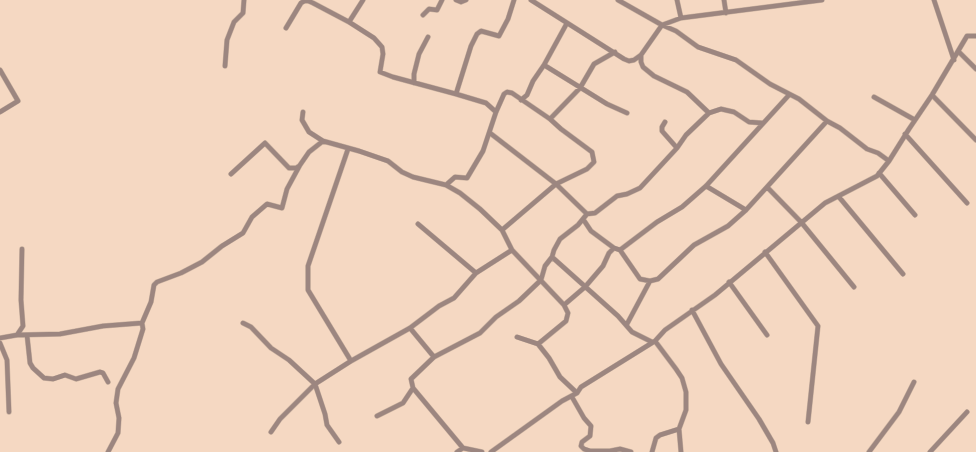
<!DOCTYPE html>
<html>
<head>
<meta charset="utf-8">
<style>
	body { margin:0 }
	canvas { display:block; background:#f5d8c2 }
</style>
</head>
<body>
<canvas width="976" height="452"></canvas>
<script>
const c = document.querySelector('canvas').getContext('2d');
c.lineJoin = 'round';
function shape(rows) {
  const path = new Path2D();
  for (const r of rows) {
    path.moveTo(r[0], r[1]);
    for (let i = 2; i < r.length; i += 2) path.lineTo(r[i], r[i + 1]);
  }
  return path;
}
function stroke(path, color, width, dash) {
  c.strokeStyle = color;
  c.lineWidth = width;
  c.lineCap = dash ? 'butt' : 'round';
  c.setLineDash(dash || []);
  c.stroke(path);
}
const minor = shape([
	[456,0,461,2,466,0],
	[531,0,624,59,629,61,634,60,641,55,662,25,681,18,822,0],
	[618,0,662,25,676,31,698,47,736,60,770,84,799,99,827,121,840,128,867,149,878,153,889,161],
	[677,0,681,18],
	[724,0,726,13],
	[934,0,954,60],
	[423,15,429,9,437,10,442,0],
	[349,22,363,0],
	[286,28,301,3,306,0,313,3,349,22,374,38,382,47,383,54,380,72,393,77,456,94],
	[959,52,976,69],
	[641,55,641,62,643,67,654,76,687,92,709,113],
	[544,65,567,23],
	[225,66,227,40,234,22,243,13,244,0],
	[0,70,18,101,0,112],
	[414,83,414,74,419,54,428,37],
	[932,95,976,140],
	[874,97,915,120],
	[521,100,527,95,533,81,544,65,607,104,627,113],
	[303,112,302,120,309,132,323,141],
	[496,112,486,103,456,94,471,46,477,34,481,31,499,36,508,19,514,0],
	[665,122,662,127,662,131,677,148],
	[490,133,556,184,587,169,594,162,592,152,561,129,550,119,580,88,594,64,615,52],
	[905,134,967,203],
	[348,149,308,266,308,290,351,361],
	[879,173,915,215],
	[231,174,265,143,289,168,296,168,299,166],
	[446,185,455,177,467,178,483,151,496,112,504,94,507,92,512,93,550,119],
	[706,186,746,210],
	[767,187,801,222,854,287],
	[839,197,903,274],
	[583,219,591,231,614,248],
	[502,230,556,184,587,214],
	[620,250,640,279,650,281,658,279,694,245,728,226,746,210,827,121],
	[765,252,818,326,808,422],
	[552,257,554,250,560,239,578,225,587,214,595,213,617,196,627,194,640,188,677,148,686,135,709,113,721,109,734,112,749,122,762,123],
	[476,273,512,250,564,305,568,313,566,321,538,344],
	[729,282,767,335],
	[564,305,585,287,603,266,609,253,614,248,620,250,657,222,682,207,706,186,789,95],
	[692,310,721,364,759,419,773,443,776,452],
	[243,323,251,327,271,348,289,360,315,384,351,361,410,328,439,306,454,298,476,273,418,224],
	[627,324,650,281],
	[410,328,434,357],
	[17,335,23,326,21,300,22,249],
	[27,335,30,363,33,368,44,378,53,379,65,375,76,379,100,372,103,373,108,382],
	[0,338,17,335,60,334,103,326,142,323,151,302,154,285,157,282,181,273,202,262,222,246,243,233,252,217,267,204,282,208,287,189,300,165,309,152,323,141,359,151,388,161,402,172,413,177,446,185,460,193,480,209,502,230,512,250],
	[655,341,676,369,682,378,686,392,686,410,679,429,681,452],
	[0,343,7,360,9,412],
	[413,388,411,379,434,357,480,333,496,317,519,301,541,280,545,266,552,257,618,316,632,332,652,342],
	[577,393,581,387,655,341,665,330,715,295,825,203,877,176,889,161,909,129,932,95,967,36,976,36],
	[572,397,584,418,591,426,590,436,582,442,581,446,584,449,590,451,610,451,620,449,631,452],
	[377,416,403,403,413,388,463,448],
	[271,432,280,419,315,384,325,414,327,425,339,442],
	[108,452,118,433,119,418,116,403,118,389,134,358,143,329,142,323],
	[457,452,463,448,482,452],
	[491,452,562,401,577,393,560,377,549,358,538,344,517,337],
	[652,452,656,438,660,435,679,429],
	[869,452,899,412,914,382],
	[930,452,967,412]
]);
stroke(minor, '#ceb5a2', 5.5);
stroke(minor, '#9c8680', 4.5);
</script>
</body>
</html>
